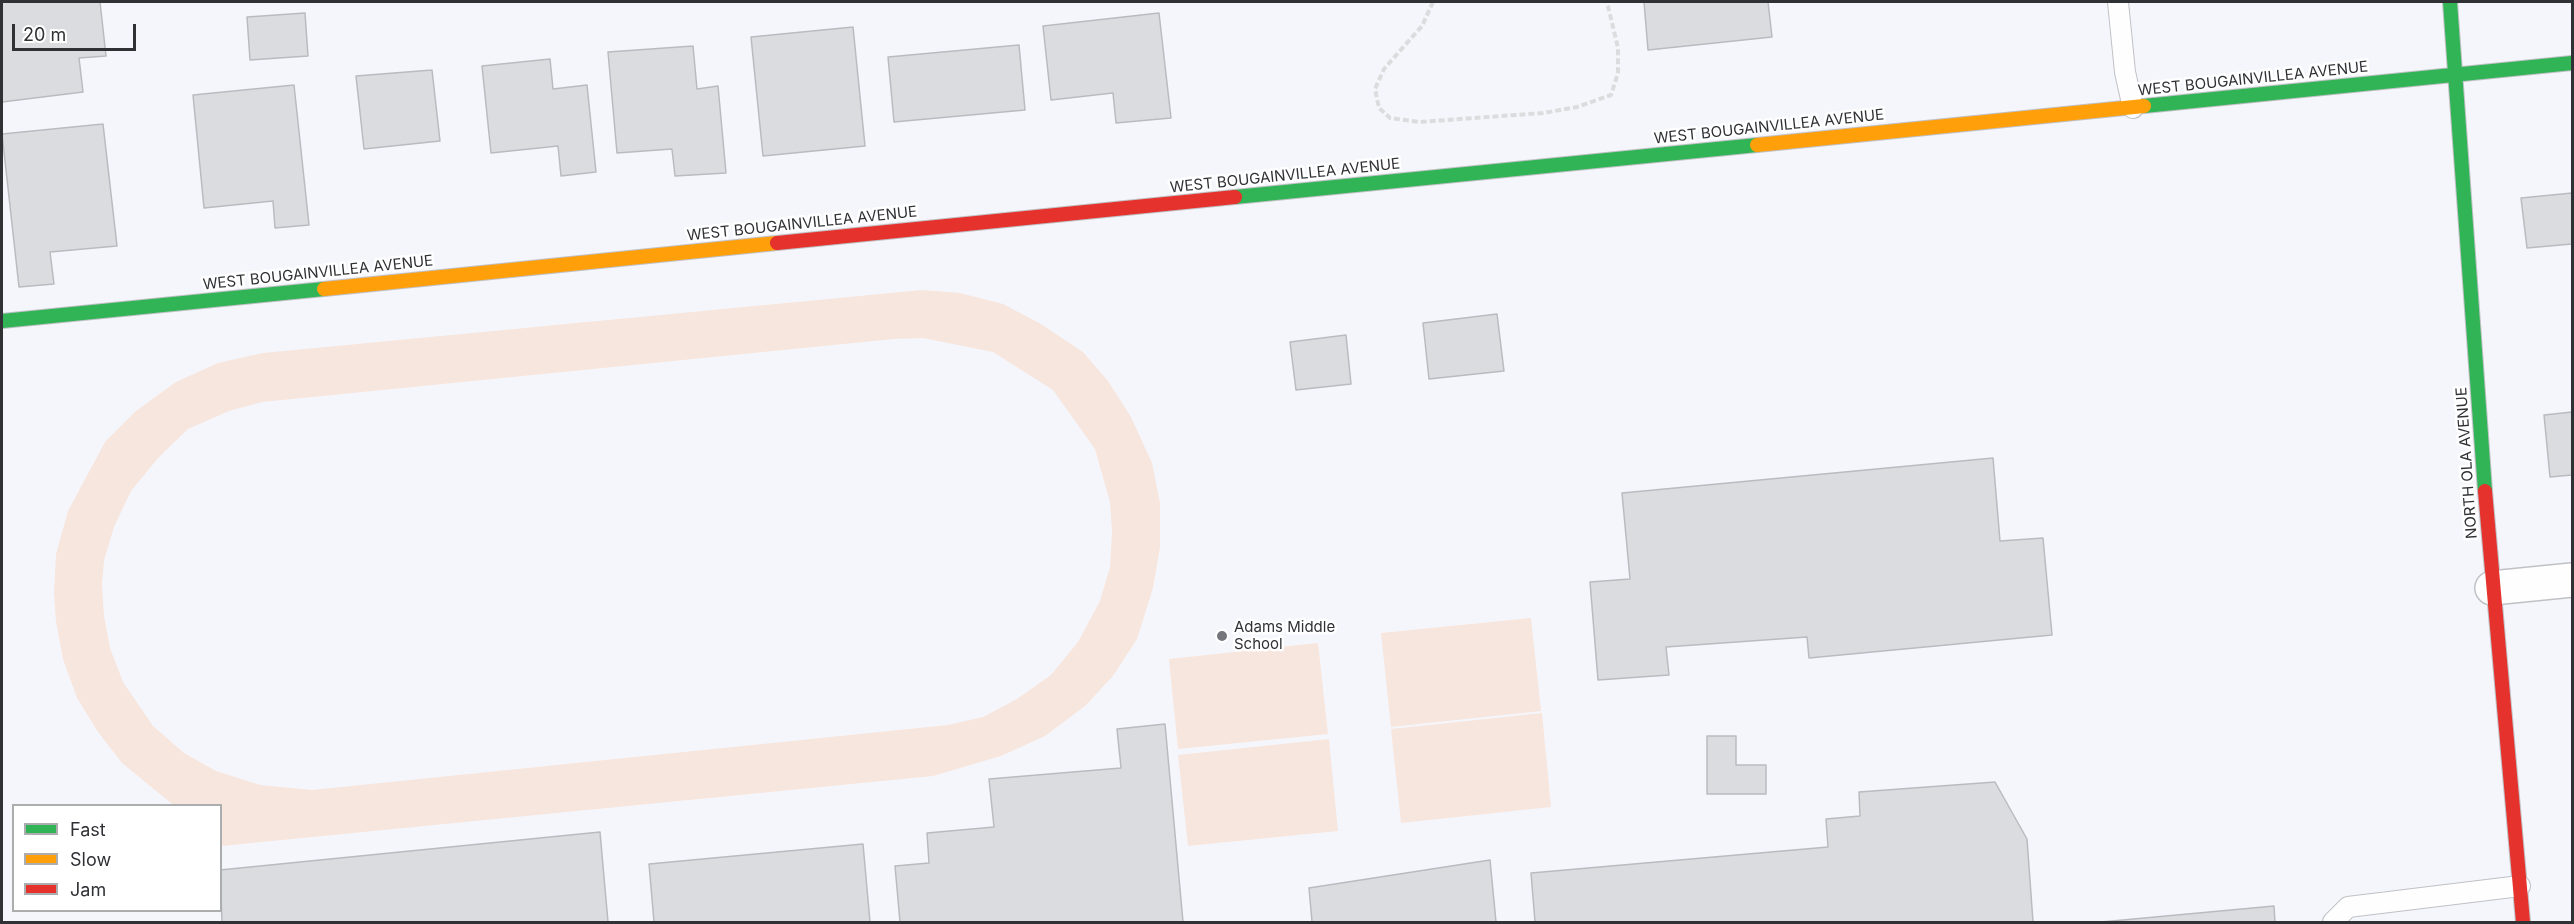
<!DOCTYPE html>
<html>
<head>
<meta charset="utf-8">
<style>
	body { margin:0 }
	#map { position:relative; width:2574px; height:924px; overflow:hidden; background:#f5f6fc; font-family:Inter,sans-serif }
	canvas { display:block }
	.frame { position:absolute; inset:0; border:3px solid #303135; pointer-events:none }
	.legend { position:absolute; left:12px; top:804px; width:210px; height:108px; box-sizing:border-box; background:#fff; border:2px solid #acadae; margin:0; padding:8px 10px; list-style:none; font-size:18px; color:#303135 }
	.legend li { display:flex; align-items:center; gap:12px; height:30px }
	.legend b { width:30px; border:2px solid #acadae }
	.scale { position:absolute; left:12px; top:24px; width:124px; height:27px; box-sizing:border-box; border:3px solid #303135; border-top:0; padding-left:8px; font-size:18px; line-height:21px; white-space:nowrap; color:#303135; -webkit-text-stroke:4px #fff; paint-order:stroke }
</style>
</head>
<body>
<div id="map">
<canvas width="2574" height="924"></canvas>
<div class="frame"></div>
<ul class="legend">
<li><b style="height:8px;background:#30b455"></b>Fast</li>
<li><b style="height:8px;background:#ff9f0a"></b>Slow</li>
<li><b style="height:8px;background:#e5322d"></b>Jam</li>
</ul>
<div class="scale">20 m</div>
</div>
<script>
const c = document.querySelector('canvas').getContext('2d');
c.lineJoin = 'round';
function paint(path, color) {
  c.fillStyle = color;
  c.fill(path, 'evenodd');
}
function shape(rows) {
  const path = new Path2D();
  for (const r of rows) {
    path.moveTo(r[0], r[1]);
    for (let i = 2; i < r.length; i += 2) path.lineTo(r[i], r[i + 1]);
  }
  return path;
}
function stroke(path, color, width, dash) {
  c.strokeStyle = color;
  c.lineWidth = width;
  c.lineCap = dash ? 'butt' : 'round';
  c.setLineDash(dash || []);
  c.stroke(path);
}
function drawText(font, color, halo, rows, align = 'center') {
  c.font = font + ' Inter,sans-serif';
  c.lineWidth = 5;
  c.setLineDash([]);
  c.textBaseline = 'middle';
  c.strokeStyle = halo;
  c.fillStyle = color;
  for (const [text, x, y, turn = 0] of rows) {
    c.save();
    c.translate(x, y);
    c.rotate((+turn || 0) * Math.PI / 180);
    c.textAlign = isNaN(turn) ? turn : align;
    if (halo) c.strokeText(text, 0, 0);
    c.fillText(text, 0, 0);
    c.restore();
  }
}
const green = shape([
	[922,290,960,293,1003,304,1041,324,1083,352,1108,381,1131,417,1152,463,1160,503,1160,547,1153,588,1137,639,1113,676,1085,706,1045,736,1001,756,933,776,221,846,220,806,157,805,172,804,122,763,98,732,77,698,63,659,56,622,54,593,56,554,68,511,105,442,136,411,176,382,218,363,263,353],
	[923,338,993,352,1053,390,1095,449,1110,502,1112,532,1110,567,1100,601,1078,642,1051,675,1017,699,983,717,948,725,312,790,260,785,216,771,184,753,153,726,123,682,110,648,104,616,102,584,104,560,114,527,131,491,159,457,188,429,229,411,262,402,894,339],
	[1531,618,1541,711,1391,727,1381,633],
	[1318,643,1328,734,1178,749,1169,659],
	[1542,713,1551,807,1401,823,1391,729],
	[1329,739,1338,831,1188,846,1178,755]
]);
const building = shape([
	[2,2,100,2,106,56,79,58,83,92,2,102,2,2],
	[1644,2,1768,2,1772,37,1648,50,1644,2],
	[305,13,308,56,250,60,247,17,305,13],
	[1159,13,1171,118,1116,123,1113,93,1051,100,1043,26,1159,13],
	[853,27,865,146,763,156,751,37,853,27],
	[1019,45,1025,110,894,122,888,57,1019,45],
	[693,46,697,89,718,86,726,173,675,176,672,149,617,153,608,52,693,46],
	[550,59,553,89,587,85,596,172,561,176,558,146,491,153,482,66,550,59],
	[432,70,440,141,364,149,356,76,432,70],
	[294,85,309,225,275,228,273,201,204,208,193,95,294,85],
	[103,124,117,246,50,252,54,284,19,287,2,134,103,124],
	[2572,193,2572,244,2527,248,2521,198,2572,193],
	[1497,314,1504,371,1429,379,1423,323,1497,314],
	[1346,335,1351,384,1296,390,1290,342,1346,335],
	[2572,412,2572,475,2550,477,2544,415,2572,412],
	[1993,458,2000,541,2043,538,2052,635,1809,658,1807,637,1666,647,1669,675,1598,680,1590,582,1630,579,1622,493,1993,458],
	[1165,724,1183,922,900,922,895,866,929,863,927,833,994,827,989,779,1121,768,1117,729,1165,724],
	[1707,736,1736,736,1736,765,1766,765,1766,794,1707,794,1707,736],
	[1995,782,2027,839,2033,922,1535,922,1531,873,1828,847,1826,819,1860,816,1859,792,1995,782],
	[600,832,608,922,222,922,220,870,600,832],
	[863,844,870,922,654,922,649,864,863,844],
	[1490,860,1496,922,1312,922,1309,888,1490,860],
	[2274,906,2275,922,2101,922,2274,906]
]);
const path = shape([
	[1433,2,1422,26,1384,69,1375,89,1379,108,1390,118,1419,122,1543,113,1577,107,1611,95,1618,73,1618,48,1607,2]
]);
const lane = shape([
	[2118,2,2125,72,2133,108],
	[2333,922,2348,907,2520,886]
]);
const street = shape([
	[2492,588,2572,580]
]);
const fast = shape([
	[2450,2,2485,491],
	[2144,106,2572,63],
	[1235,197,1757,145],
	[2,321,324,289]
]);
const slow = shape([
	[1757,145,2144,106],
	[324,289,777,243]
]);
const jam = shape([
	[777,243,1235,197],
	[2485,491,2523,922]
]);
const markers = [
	[1222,636,6,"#75767b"]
];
const streetNames = [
	["WEST BOUGAINVILLEA AVENUE",2253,79,-6],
	["WEST BOUGAINVILLEA AVENUE",1769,127,-6],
	["WEST BOUGAINVILLEA AVENUE",1285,176,-6],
	["WEST BOUGAINVILLEA AVENUE",802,224,-6],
	["WEST BOUGAINVILLEA AVENUE",318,273,-6],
	["NORTH OLA AVENUE",2467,463,-94]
];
const poiNames = [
	["Adams Middle",1234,627],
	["School",1234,644]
];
paint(green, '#f7e6dd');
paint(building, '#dbdce0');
stroke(building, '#babbc0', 1.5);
stroke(lane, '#c0c1c5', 22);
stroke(street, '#c0c1c5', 36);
stroke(fast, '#c0c1c5', 16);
stroke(slow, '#c0c1c5', 16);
stroke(jam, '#c0c1c5', 16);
stroke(path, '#dbdcdd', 4, [6, 3]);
stroke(lane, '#fefeff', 20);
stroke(street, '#fefeff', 33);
stroke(fast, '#30b455', 14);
stroke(slow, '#ff9f0a', 14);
stroke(jam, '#e5322d', 14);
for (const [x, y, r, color] of markers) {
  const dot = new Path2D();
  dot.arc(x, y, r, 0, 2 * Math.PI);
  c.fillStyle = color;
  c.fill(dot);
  stroke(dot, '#fff', 2);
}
drawText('15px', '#303135', '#fff', streetNames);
drawText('15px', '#303135', '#fff', poiNames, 'left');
</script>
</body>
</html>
